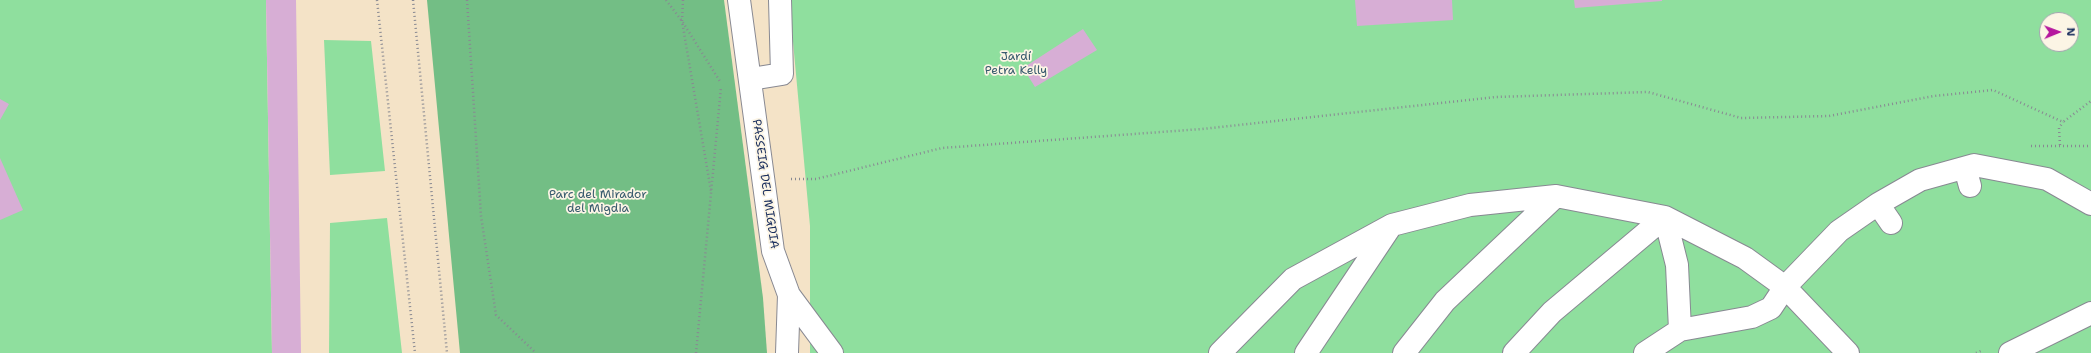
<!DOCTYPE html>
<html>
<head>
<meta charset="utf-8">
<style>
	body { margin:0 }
	#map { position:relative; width:2091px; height:353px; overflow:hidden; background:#f4e3c7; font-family:"Shantell Sans",sans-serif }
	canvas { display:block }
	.north { position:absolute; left:2039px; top:12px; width:40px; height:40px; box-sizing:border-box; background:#fcf5e5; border:1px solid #a2a6af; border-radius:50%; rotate:89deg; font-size:11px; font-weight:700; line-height:16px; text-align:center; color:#1b2f5e }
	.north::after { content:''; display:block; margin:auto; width:14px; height:18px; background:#b5179e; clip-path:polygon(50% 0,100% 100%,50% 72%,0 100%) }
</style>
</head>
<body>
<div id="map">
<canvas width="2091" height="353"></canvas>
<div class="north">N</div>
</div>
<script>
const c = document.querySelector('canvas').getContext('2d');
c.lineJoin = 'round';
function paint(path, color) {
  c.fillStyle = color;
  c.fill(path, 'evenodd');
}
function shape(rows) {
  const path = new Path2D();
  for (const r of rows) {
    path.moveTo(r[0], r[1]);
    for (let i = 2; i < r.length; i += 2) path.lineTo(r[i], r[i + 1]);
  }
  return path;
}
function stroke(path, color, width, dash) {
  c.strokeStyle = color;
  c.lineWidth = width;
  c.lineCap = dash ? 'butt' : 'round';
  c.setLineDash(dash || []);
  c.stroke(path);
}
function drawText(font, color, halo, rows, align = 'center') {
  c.font = font + ' "Shantell Sans",sans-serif';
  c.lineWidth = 3.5;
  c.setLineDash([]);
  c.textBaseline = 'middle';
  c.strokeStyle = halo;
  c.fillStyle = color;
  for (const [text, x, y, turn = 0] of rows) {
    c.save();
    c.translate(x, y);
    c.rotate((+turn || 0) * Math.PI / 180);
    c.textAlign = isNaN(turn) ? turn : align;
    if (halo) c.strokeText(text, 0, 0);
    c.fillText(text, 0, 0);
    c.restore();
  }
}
const green = shape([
	[0,0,266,0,272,353,0,353],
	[770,0,2091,0,2091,353,810,353,810,226,791,20],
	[2047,20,2071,20,2071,44,2047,44],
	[324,40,371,41,385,171,330,175],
	[387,218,402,353,329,353,330,223]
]);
const forest = shape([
	[427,0,724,0,763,298,767,353,460,353]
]);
const building = shape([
	[266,0,296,0,301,353,272,353],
	[1355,0,1452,0,1453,20,1357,26],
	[1574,0,1662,0,1662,1,1575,8],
	[1083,29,1097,50,1035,87,1023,68],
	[0,99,9,104,0,120],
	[0,158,23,210,0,220]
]);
const path = shape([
	[377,0,415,353],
	[413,0,447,353],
	[467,0,481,216,496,315,536,353],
	[666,0,682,21,721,83],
	[683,0,682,21,711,191],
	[2060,145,2059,128,2063,122],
	[2031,146,2091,146],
	[791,179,816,179,942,148,1202,129,1496,97,1648,92,1741,118,1829,116,1934,96,1993,90,2063,122,2091,101],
	[696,353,721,87],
	[1976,353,1983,350]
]);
const minor = shape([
	[739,0,773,251,789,295,832,353],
	[751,79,782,74,780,0],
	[1965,168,1970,186],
	[1878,204,1891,223],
	[1680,330,1752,317,1771,308,1785,287,1839,231,1878,204,1920,180,1974,165,2047,179,2091,204],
	[787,353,789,295],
	[1220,353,1293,279,1392,225,1470,205,1556,196,1665,217,1745,258,1785,287,1848,353],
	[1306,353,1389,229],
	[1404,353,1445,301,1556,196],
	[1514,353,1552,312,1665,217,1677,265,1680,330,1645,353],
	[2010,353,2091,313]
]);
const parkNames = [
	["Jardí",1016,57],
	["Petra Kelly",1016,71],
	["Parc del Mirador",598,195],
	["del Migdia",598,209]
];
const streetNames = [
	["PASSEIG DEL MIGDIA",765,184,82]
];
paint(green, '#8fdf9e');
paint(forest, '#73be85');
paint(building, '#d7aed5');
stroke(minor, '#888992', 24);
stroke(path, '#888992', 2.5, [1, 3]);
stroke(minor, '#fff', 22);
drawText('12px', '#385b6e', '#fcf5e5', parkNames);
drawText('12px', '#1b2f5e', '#fcf5e5', streetNames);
</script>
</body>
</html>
